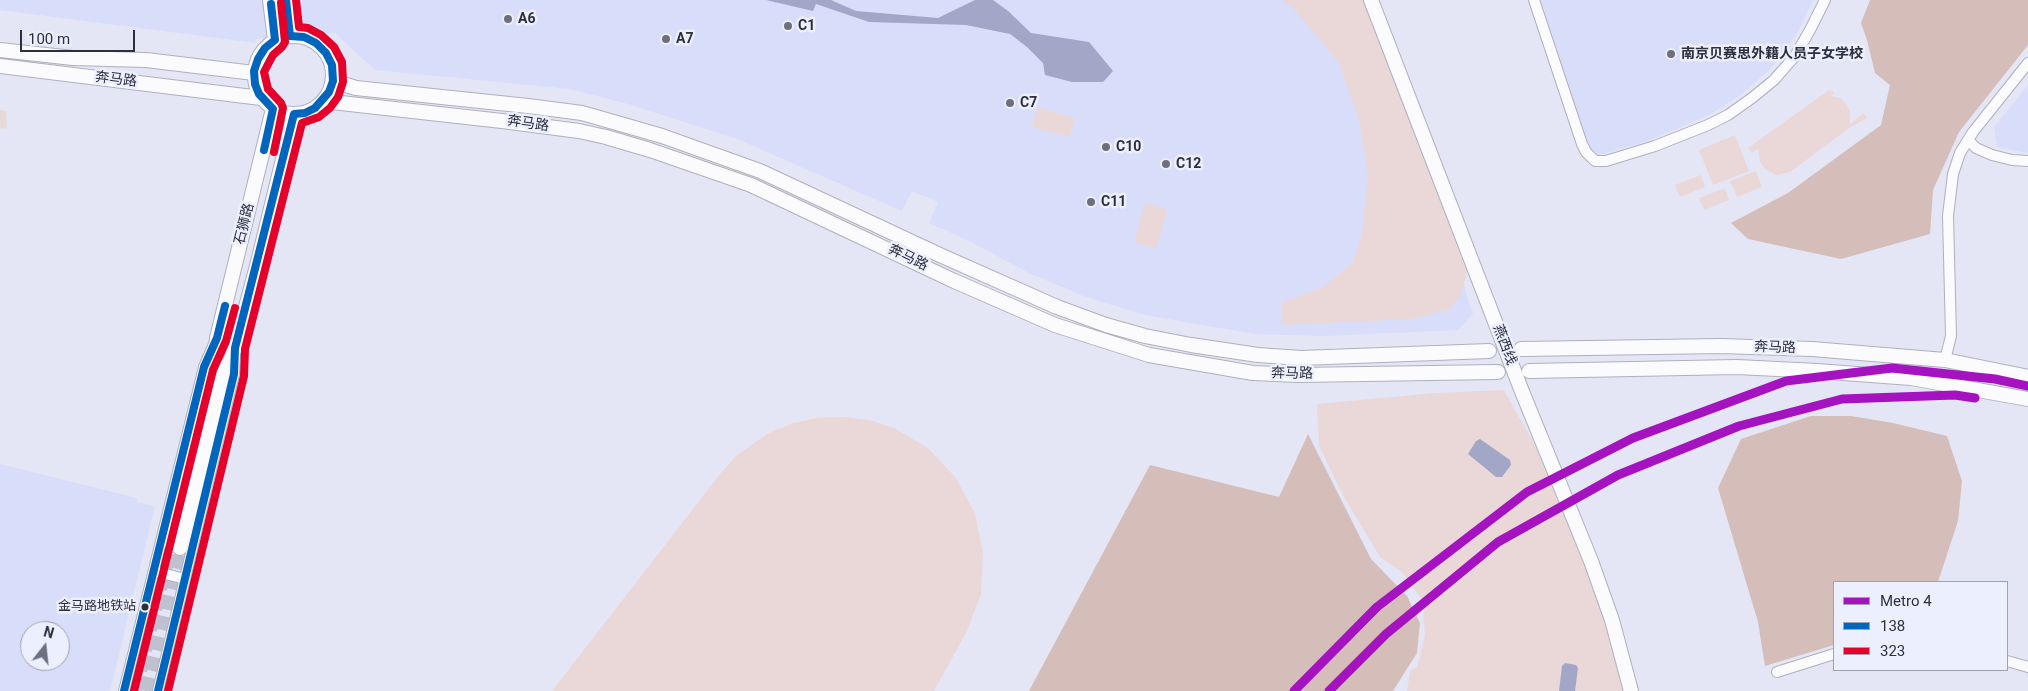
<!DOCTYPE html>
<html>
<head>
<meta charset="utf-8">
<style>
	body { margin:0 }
	#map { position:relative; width:2028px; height:691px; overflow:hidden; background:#e4e6f5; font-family:Roboto,sans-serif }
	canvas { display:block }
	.legend { position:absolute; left:1833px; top:581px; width:175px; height:90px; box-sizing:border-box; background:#eceffd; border:1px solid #a0a2b0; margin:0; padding:6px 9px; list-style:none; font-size:15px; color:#2d2f3d }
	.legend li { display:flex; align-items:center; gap:10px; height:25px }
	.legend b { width:25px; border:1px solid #a0a2b0 }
	.north { position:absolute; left:20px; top:621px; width:50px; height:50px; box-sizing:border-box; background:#eceffd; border:1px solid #a0a2b0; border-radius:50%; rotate:16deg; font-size:14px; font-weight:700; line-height:20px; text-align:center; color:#2d2f3d }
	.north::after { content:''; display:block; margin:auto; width:18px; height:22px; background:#6d6f7d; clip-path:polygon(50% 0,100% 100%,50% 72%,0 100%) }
	.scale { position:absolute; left:20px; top:30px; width:115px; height:22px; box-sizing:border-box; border:2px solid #2d2f3d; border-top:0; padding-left:6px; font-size:15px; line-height:18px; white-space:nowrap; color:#2d2f3d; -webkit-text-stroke:4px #eceffd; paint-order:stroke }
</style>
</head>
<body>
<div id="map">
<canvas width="2028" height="691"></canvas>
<ul class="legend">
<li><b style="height:6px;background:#a513c0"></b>Metro 4</li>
<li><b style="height:6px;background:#0065bd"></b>138</li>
<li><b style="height:6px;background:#e4002b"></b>323</li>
</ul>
<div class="north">N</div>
<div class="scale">100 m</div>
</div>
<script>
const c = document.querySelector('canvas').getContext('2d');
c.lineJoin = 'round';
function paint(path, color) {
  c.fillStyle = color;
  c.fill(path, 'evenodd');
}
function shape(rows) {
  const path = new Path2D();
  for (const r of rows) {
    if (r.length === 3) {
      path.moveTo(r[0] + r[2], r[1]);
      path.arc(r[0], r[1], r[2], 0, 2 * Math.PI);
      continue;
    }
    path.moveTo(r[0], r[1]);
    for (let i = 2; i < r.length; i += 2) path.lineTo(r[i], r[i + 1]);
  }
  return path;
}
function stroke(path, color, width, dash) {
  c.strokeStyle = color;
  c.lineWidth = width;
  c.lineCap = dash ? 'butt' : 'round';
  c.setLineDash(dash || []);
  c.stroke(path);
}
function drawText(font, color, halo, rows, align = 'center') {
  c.font = font + ' Roboto,"Noto Sans SC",sans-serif';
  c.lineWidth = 5;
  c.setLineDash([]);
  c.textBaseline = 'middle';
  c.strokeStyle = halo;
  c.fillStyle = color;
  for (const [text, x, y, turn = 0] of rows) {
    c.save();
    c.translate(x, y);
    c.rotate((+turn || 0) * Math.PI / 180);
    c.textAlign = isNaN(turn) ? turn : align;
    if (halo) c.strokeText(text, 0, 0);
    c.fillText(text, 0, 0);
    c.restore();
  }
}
const built = shape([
	[0,0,1359,0,1422,158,1473,314,1458,330,1325,336,1254,334,1145,315,1086,297,1031,274,967,240,929,223,938,202,912,191,902,211,737,139,628,104,570,89,375,70,335,33,255,39,256,43,0,10],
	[1538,0,1813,0,1799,30,1786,49,1770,69,1742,94,1709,115,1645,142,1599,155,1589,151],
	[2028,85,2028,153,1997,147,1994,127],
	[0,464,137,498,137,502,155,506,110,691,0,691],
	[30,631,60,631,60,661,30,661]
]);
const green = shape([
	[1283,0,1364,0,1467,271,1461,295,1450,309,1413,319,1281,325,1282,302,1324,287,1353,262,1362,233,1368,176,1359,120,1339,63,1293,8],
	[1829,90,1835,92,1831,96,1840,98,1847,105,1850,112,1850,124,1864,113,1867,118,1848,129,1790,172,1777,175,1765,169,1760,162,1758,149,1752,153,1748,148],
	[1037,107,1075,118,1069,137,1032,127],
	[0,110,6,111,7,129,0,128],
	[1735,135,1749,171,1713,185,1699,150],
	[1756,171,1762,187,1737,197,1730,181],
	[1701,175,1705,187,1680,197,1675,185],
	[1725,188,1729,200,1704,210,1699,198],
	[1145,203,1167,210,1156,249,1134,242],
	[1504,390,1539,453,1592,584,1609,637,1623,691,1407,691,1410,671,1417,667,1425,635,1422,600,1402,572,1380,557,1344,497,1319,446,1317,404,1434,393],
	[844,417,869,420,894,428,928,448,956,478,975,514,983,553,981,594,967,631,934,691,552,691,720,474,737,455,769,433,793,423,818,418]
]);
const forest = shape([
	[1870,0,2028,0,2028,45,1959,132,1933,190,1930,234,1841,259,1748,239,1731,223,1788,193,1881,125,1890,85,1875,73,1867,40,1861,23],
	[1811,416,1851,416,1893,423,1947,436,1962,481,1958,521,1938,582,1834,582,1834,645,1765,666,1758,622,1718,488,1741,439],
	[1308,434,1371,559,1407,596,1420,623,1417,653,1393,691,1029,691,1150,465,1279,497]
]);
const water = shape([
	[766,0,831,0,856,11,938,18,975,0,993,0,1008,11,1031,33,1089,42,1113,71,1103,82,1072,82,1045,75,1043,63,1027,47,1010,34,966,25,869,22,816,4,813,11],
	[1480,439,1510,460,1511,465,1502,477,1496,477,1468,454,1476,441],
	[1565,663,1576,665,1578,668,1575,691,1559,691,1562,666]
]);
const majorTunnel = shape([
	[135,691,171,545],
	[146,691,180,548]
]);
const minor = shape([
	[1534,0,1582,144,1586,152,1595,161,1606,161,1655,146,1708,125,1728,115,1752,98,1774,80,1795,56,1810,30,1825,0],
	[1968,140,1976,148,1992,155,2012,160,2028,161],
	[1945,360,1951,336,1948,216,1953,174,1960,153,1973,132,2028,63],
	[154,571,185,579],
	[2007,661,2028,667],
	[1777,672,1834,654],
	[124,691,204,367,214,344],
	[158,691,234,374,235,356]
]);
const major = shape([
	[270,0,275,40],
	[286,0,290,36],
	[1371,0,1521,389,1591,561,1612,620,1631,691],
	[294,75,39],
	[0,50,73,58,146,60,254,73],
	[0,66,261,98],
	[333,81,356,88,528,106,582,113,662,136,760,171,942,256,1057,307,1106,325,1145,336,1191,345,1258,355,1301,358,1489,351],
	[323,101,502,121,579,131,606,137,650,150,751,185,952,280,1055,325,1149,355,1253,373,1298,375,1498,372],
	[1521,349,1721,346,1812,349,1945,360,2028,377],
	[1529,371,1737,367,1817,371,1911,378,2028,399],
	[171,545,215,368,217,338,273,109],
	[180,548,226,371,235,348,258,262,294,114]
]);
const bus1 = shape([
	[264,150,273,109,259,94,255,84,254,71,258,59,265,48,275,40,271,4],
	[124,691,204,367,217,338,225,306],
	[158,691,234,374,235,348,294,114,305,113,315,108,329,92,333,81,332,65,326,53,316,43,304,37,290,36,286,0]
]);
const bus2 = shape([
	[274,152,283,108,281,103,268,89,264,72,273,55,282,47,285,42,281,3],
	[134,691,213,370,226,341,235,308],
	[168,691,244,376,245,349,302,123,319,117,330,108,338,97,343,82,342,62,334,47,321,35,308,28,299,27,296,0]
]);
const metro1 = shape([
	[1294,691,1377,607,1527,492,1633,438,1786,381,1892,368,1995,379,2028,386],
	[1329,691,1386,634,1498,542,1618,475,1739,426,1842,399,1955,395,1975,398]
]);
const markers = [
	[508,19,5,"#6d6f7d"],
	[788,26,5,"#6d6f7d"],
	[666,39,5,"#6d6f7d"],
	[1671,54,5,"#6d6f7d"],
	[1010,103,5,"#6d6f7d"],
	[1106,147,5,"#6d6f7d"],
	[1166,164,5,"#6d6f7d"],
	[1091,202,5,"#6d6f7d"],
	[145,607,4.5,"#2d2f3d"]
];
const busNames = [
	["金马路地铁站",136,607]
];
const poiNames = [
	["A6",518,19],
	["C1",798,26],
	["A7",676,39],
	["南京贝赛思外籍人员子女学校",1681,54],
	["C7",1020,103],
	["C10",1116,147],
	["C12",1176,164],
	["C11",1101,202]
];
const streetNames = [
	["奔马路",116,80,7],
	["奔马路",528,124,8],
	["石狮路",245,224,-76],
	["奔马路",908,258,26],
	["燕西线",1504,345,69],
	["奔马路",1775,348,2],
	["奔马路",1292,374,1]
];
paint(built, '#d8ddfa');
paint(green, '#ead8d8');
paint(forest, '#d5bdba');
paint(water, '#a2a6c7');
stroke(majorTunnel, '#bfc1d0', 14, [14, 7]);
stroke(minor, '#afb0bd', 12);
stroke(major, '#afb0bd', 16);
stroke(minor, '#fbfbfe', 10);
stroke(major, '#fbfbfe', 14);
stroke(bus1, '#0065bd', 8);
stroke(bus2, '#e4002b', 8);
stroke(metro1, '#a513c0', 9);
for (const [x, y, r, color] of markers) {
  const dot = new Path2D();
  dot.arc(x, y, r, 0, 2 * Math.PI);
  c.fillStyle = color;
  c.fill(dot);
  stroke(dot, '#eceffd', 2);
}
drawText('13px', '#2d2f3d', '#eceffd', busNames, 'right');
drawText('bold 14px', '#2d2f3d', '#eceffd', poiNames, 'left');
drawText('14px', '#2d2f3d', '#eceffd', streetNames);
</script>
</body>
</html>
